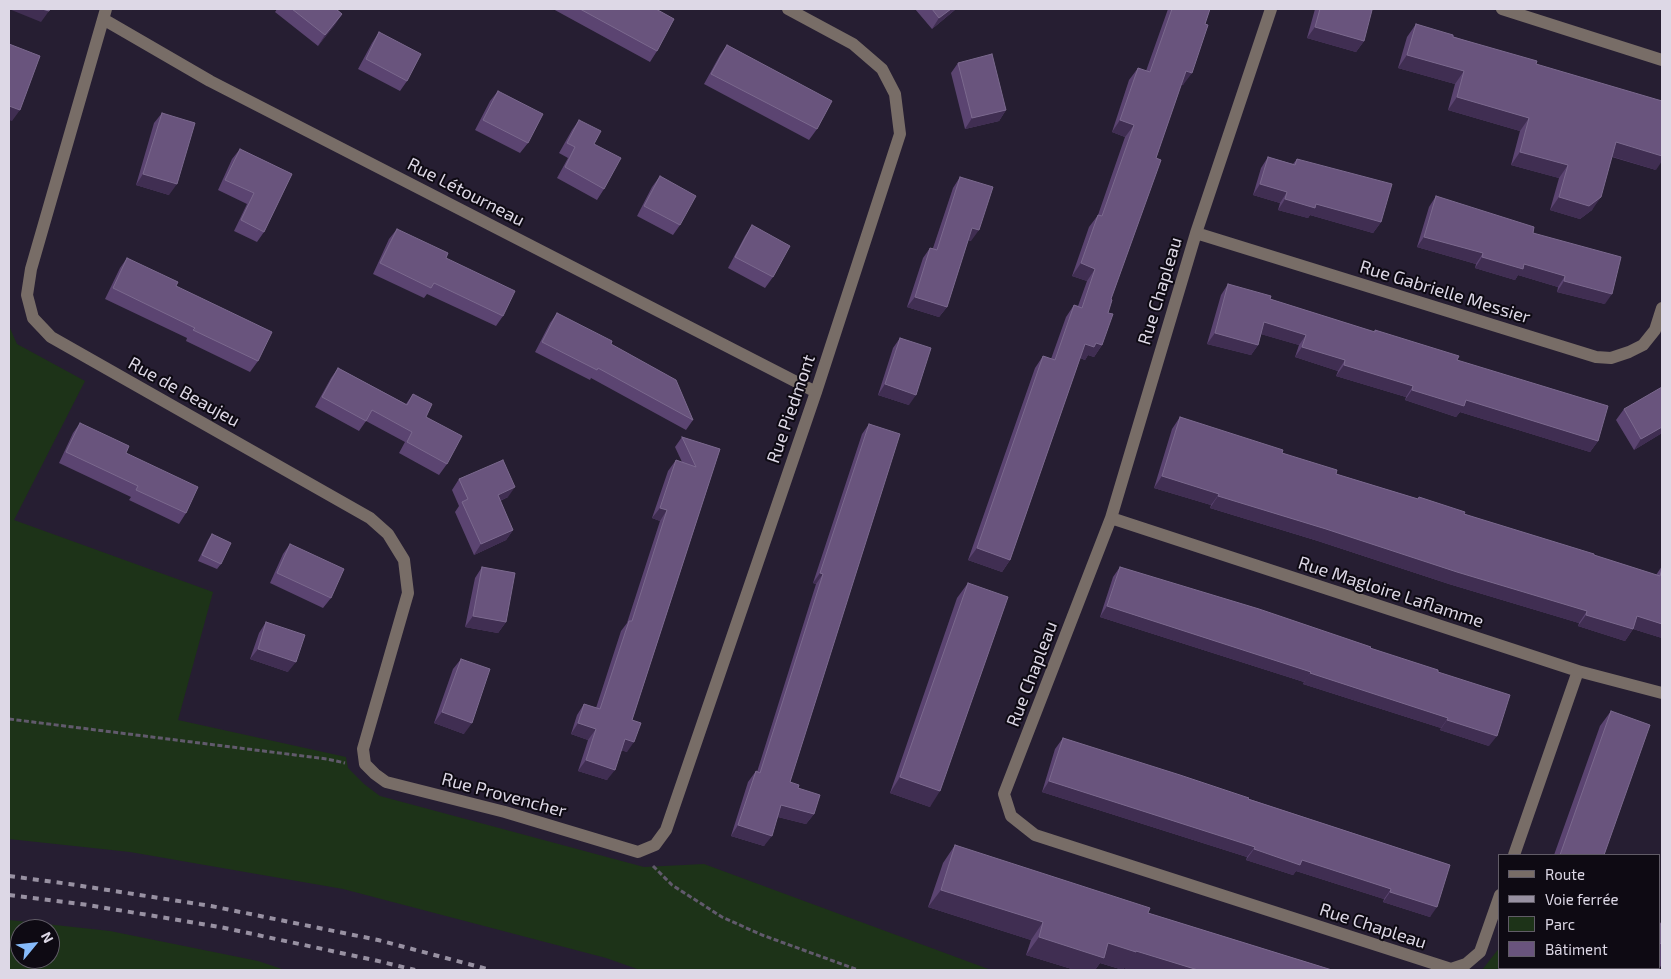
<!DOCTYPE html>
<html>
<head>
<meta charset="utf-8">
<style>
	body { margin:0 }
	#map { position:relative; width:1671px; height:979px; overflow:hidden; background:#261e32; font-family:"Exo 2",sans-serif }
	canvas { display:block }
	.frame { position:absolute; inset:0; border:10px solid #ddd8e6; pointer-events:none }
	.legend { position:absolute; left:1498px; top:854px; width:162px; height:115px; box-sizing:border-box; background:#0e0a13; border:1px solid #615c67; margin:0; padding:6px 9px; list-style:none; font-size:15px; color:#ddd8e6 }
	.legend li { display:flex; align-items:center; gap:10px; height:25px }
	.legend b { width:25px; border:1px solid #615c67 }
	.north { position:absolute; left:10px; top:919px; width:50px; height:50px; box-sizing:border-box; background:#0e0a13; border:1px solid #615c67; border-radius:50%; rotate:62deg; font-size:14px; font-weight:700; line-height:20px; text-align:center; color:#ddd8e6 }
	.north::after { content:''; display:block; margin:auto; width:18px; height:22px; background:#86bbfb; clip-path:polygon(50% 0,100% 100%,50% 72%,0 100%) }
</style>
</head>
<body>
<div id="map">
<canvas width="1671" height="979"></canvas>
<div class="frame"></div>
<ul class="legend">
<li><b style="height:6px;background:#786d67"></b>Route</li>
<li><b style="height:6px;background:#9891a2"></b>Voie ferrée</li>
<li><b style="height:14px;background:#1d3318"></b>Parc</li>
<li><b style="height:14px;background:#69547d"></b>Bâtiment</li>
</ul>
<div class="north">N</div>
</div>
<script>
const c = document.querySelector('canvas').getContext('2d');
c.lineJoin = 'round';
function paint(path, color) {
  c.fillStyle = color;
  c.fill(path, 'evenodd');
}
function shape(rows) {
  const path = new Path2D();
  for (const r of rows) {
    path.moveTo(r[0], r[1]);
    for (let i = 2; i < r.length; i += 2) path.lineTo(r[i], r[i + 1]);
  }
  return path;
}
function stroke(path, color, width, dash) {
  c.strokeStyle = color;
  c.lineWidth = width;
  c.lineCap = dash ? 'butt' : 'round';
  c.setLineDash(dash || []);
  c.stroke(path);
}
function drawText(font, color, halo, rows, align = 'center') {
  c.font = font + ' "Exo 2",sans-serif';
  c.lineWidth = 4;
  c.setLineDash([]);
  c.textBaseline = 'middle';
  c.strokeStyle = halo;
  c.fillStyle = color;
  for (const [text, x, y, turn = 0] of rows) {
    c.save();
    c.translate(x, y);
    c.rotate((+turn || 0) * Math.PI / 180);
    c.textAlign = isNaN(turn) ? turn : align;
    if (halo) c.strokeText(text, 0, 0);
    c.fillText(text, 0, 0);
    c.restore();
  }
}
const green = shape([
	[9,326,17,344,85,381,14,520,213,592,178,720,346,757,348,768,364,784,380,796,644,867,704,864,991,970,640,970,606,958,343,889,130,852,9,839],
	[9,920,110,931,258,961,285,970,9,970],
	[20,929,50,929,50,959,20,959],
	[1500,947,1500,968,1617,968,1625,970,1482,970]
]);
const path = shape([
	[9,719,327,759,345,763],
	[653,866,672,885,722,917,762,935,858,970]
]);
const minor = shape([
	[106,9,31,269,27,295,33,318,51,337,370,518,388,534,404,560,408,593,363,749,365,764,375,774,386,782,505,812,638,852,655,845,666,830,816,392,900,134,895,94,882,69,853,44,788,9],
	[1271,9,1196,233,1111,518,1004,794,1011,816,1035,835,1451,969,1466,964,1480,952,1500,895],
	[1502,9,1662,60],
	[103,19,210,81,816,392],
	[1196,233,1596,357,1611,358,1629,352,1643,345,1655,330,1662,308],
	[1111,518,1578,671,1662,693],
	[1514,855,1578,671]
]);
const rail = shape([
	[9,876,69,884,211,906,378,940,491,970],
	[9,895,88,905,220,927,374,960,415,970]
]);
const wall = shape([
	[277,9,336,9,342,14,318,46,275,12],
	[553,9,656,9,657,51,650,62],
	[915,9,956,9,932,29],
	[1168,9,1210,9,1183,85,1181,84,1156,158,1111,299,1108,313,1102,345,1094,357,1088,355,1085,360,1080,358,1010,560,1002,572,968,560,1035,368,1043,356,1051,359,1066,317,1074,305,1078,306,1087,281,1072,276,1089,227,1098,215,1125,137,1112,132,1129,80,1138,68,1146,71],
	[1315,9,1367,9,1364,41,1356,52,1307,38],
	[1416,24,1536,64,1656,170,1612,157,1592,210,1580,219,1550,210,1559,178,1511,165,1520,131,1448,110,1455,84,1398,68,1407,37],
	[379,32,407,81,400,91,358,69,372,43],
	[727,45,817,129,809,140,704,84,720,55],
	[958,63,1006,110,999,121,965,129,951,73],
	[498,91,528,143,520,153,475,130,490,101],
	[162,113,169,195,136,185,154,123],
	[579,120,594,144,604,189,597,200,557,178,568,158,559,153,572,130],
	[240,149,292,174,264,232,257,242,234,231,247,204,218,190,232,159],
	[1268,157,1293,164,1297,159,1381,222,1373,233,1310,215,1308,218,1278,210,1280,203,1253,195,1261,168],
	[660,176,680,225,673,235,637,216,652,187],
	[960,177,971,241,968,240,947,307,939,317,907,307,923,258,930,248,933,248,953,188],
	[1436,196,1533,233,1605,304,1557,292,1558,287,1518,275,1515,280,1475,268,1476,264,1417,247,1429,207],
	[752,225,773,277,765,288,728,268,745,236],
	[397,229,446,258,503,316,496,326,427,294,424,298,373,274,389,239],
	[127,258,176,286,258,361,250,372,186,341,187,338,105,299,120,268],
	[1228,284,1270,299,1374,332,1375,330,1457,360,1598,441,1590,452,1460,412,1456,417,1405,400,1406,397,1336,376,1338,371,1295,357,1299,345,1261,334,1258,345,1251,355,1207,344,1221,295],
	[557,313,611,344,693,420,686,430,591,378,590,380,535,352,550,323],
	[900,338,909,405,878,395,893,348],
	[338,368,406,404,413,394,426,417,447,464,439,475,399,453,405,442,366,421,359,431,315,407,331,378],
	[1624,409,1662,433,1634,450,1616,420],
	[1180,417,1282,453,1336,474,1418,499,1419,497,1464,514,1656,575,1662,566,1662,638,1633,629,1625,641,1578,626,1579,623,1449,584,1318,541,1210,508,1211,505,1154,488,1172,429],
	[80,423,126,453,186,513,179,524,129,500,131,497,59,463,73,433],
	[869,424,790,782,798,788,814,814,806,824,778,817,764,846,731,836,748,782,756,771,757,772,816,584,813,583,862,434],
	[682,437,720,449,632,720,627,752,621,750,607,780,578,771,588,740,571,734,577,715,584,704,596,708,621,631,627,623,660,521,652,518,668,471,676,460,682,462,675,447],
	[459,479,508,497,500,501,513,530,506,540,474,555,455,512,459,506,452,490],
	[212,534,221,564,217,569,198,561,208,540],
	[290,544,331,598,323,608,270,583,283,554],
	[482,567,506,622,498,633,465,627,475,578],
	[1120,567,1370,648,1438,672,1489,746,1440,730,1441,728,1303,684,1304,682,1100,617,1113,577],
	[968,583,930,807,890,793,957,598],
	[266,622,288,672,250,659,259,633],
	[461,659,464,734,434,723,453,669],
	[1611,711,1604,855,1554,855,1600,726],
	[1063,738,1450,865,1430,917,1383,902,1384,899,1296,871,1293,875,1246,860,1247,857,1042,792,1055,749],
	[955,845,1148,913,1332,970,1130,970,1124,968,1123,970,1100,963,1095,970,1075,970,1026,955,1031,940,928,907,943,863],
	[1662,921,1662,968,1660,966,1660,925]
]);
const shadedWall = shape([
	[9,9,42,9,49,11,41,22],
	[951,9,956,9,932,29,939,18],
	[342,14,335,25,318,46,325,35],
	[1315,27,1364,41,1356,52,1307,38],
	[1407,55,1464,71,1455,84,1398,68],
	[1186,71,1192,73,1183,85,1178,83],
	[1457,97,1529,118,1520,131,1448,110],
	[9,106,20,110,12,121,9,120],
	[1006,110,999,121,965,129,972,118],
	[1120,120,1134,125,1125,137,1112,132],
	[1616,142,1662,156,1662,161,1656,170,1607,155],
	[1520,152,1568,165,1559,178,1511,165],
	[143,174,177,184,169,195,136,185],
	[1260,184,1287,192,1280,203,1253,195],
	[1559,197,1601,197,1592,210,1580,219,1550,210],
	[1285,199,1316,204,1381,222,1373,233,1310,215,1308,218,1278,210],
	[972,228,979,230,971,241,965,238],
	[1424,237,1483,253,1476,264,1417,247],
	[1482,257,1524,264,1565,276,1558,287,1518,275,1515,280,1475,268],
	[1081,263,1095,269,1087,281,1072,276],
	[1564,281,1612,294,1605,304,1557,292],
	[915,297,947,307,939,317,907,307],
	[1264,322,1306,335,1299,345,1257,333],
	[1215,333,1258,345,1251,355,1207,344],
	[1096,343,1102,345,1094,357,1088,355,1085,360,1076,356,1085,344],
	[1302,347,1345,360,1338,371,1295,357],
	[1344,365,1413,386,1406,397,1336,376],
	[885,384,916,395,909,405,878,395],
	[1412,390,1466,400,1598,441,1590,452,1460,412,1456,417,1405,400],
	[1662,427,1662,433,1634,450,1641,439],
	[1162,476,1219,494,1211,505,1154,488],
	[515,487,508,497,490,505,498,495],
	[1218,496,1326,529,1587,611,1579,623,1449,584,1318,541,1210,508],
	[660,508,667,510,660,521,652,518],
	[513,530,506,540,474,555,481,544],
	[977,548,1010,560,1002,572,968,560],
	[820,573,823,574,816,584,813,583],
	[1107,606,1311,672,1304,682,1100,617],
	[1586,615,1637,616,1662,624,1662,638,1633,629,1625,641,1578,626],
	[473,616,506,622,498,633,465,627],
	[258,649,296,662,288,672,250,659],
	[1310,673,1448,718,1441,728,1303,684],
	[442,712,472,723,464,734,434,723],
	[1447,720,1497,736,1489,746,1440,730],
	[578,723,596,729,588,740,571,734],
	[625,739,634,742,627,752,617,749],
	[586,760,615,770,607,780,578,771],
	[900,777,940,791,930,807,890,793],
	[1049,781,1255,847,1247,857,1042,792],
	[781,805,814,814,806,824,774,816],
	[738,825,772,836,764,846,731,836],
	[1254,849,1302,860,1391,889,1384,899,1296,871,1293,875,1246,860],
	[941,890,1043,922,1031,940,928,907],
	[1390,892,1437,907,1430,917,1383,902],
	[1039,937,1108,943,1136,951,1198,970,1130,970,1124,968,1123,970,1100,963,1095,970,1075,970,1026,955]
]);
const building = shape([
	[42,9,50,9,49,11,42,9],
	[292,9,336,9,342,14,325,35,292,9],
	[580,9,656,9,674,19,657,51,580,9],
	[932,9,951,9,939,18,932,9],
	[1172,9,1210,9,1205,24,1208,25,1192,73,1186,71,1156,158,1161,160,1111,299,1112,300,1108,313,1113,314,1102,345,1096,343,1094,347,1085,344,1010,560,977,548,1043,356,1055,360,1074,305,1082,308,1095,269,1081,263,1098,215,1102,216,1134,125,1120,120,1138,68,1150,72,1172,9],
	[1320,9,1367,9,1372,10,1364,41,1315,27,1320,9],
	[1416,24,1453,35,1453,37,1537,61,1536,64,1662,101,1662,156,1616,142,1601,197,1589,206,1559,197,1568,165,1520,152,1529,118,1457,97,1464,71,1407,55,1416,24],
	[379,32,421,54,407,81,366,59,379,32],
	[9,44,40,56,20,110,9,106,9,44],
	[727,45,832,101,817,129,711,74,727,45],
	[992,54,1006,110,972,118,958,63,992,54],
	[498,91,543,114,528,143,483,120,498,91],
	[162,113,195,123,177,184,143,174,162,113],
	[579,120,601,131,594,144,621,158,604,189,565,167,575,147,567,143,579,120],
	[240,149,292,174,264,232,241,220,254,193,225,180,240,149],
	[1268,157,1295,165,1297,159,1392,184,1381,222,1316,204,1315,208,1285,199,1287,192,1260,184,1268,157],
	[660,176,696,196,680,225,644,206,660,176],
	[960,177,993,187,979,230,972,228,947,307,915,297,930,248,937,250,960,177],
	[1436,196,1534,227,1533,233,1621,257,1612,294,1564,281,1565,276,1524,264,1523,269,1482,257,1483,253,1424,237,1436,196],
	[752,225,790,246,773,277,735,257,752,225],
	[397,229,448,253,446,258,515,291,503,316,434,283,431,288,380,263,397,229],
	[127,258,178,282,176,286,272,332,258,361,193,330,195,328,113,288,127,258],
	[1228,284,1271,296,1270,299,1375,332,1375,330,1459,356,1457,360,1608,406,1598,441,1466,400,1464,406,1412,390,1413,386,1344,365,1345,360,1302,347,1306,335,1264,322,1258,345,1215,333,1228,284],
	[557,313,612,341,611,344,676,380,693,420,598,368,597,370,542,342,557,313],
	[900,338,931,348,916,395,885,384,900,338],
	[338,368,407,405,413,394,432,404,426,417,462,436,447,464,407,442,412,432,372,410,366,421,322,397,338,368],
	[1662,387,1662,427,1641,439,1624,409,1662,387],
	[1180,417,1283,450,1282,453,1337,470,1336,474,1418,499,1419,497,1465,512,1464,514,1594,554,1594,555,1660,576,1662,569,1662,624,1637,616,1633,629,1586,615,1587,611,1457,572,1326,529,1218,496,1219,494,1162,476,1180,417],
	[80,423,129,446,126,453,198,487,186,513,136,490,138,486,66,452,80,423],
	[869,424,900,434,790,782,799,785,798,788,820,795,814,814,781,805,772,836,738,825,756,771,760,773,823,574,820,573,869,424],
	[682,437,720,449,632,720,641,723,634,742,625,739,615,770,586,760,596,729,578,723,584,704,600,709,629,621,632,621,667,510,660,508,676,460,696,467,682,437],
	[503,460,515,487,498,495,513,530,481,544,462,502,468,499,459,479,503,460],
	[212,534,231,543,221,564,202,555,212,534],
	[290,544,344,569,331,598,277,573,290,544],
	[482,567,515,573,506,622,473,616,482,567],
	[1120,567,1259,609,1371,647,1370,648,1438,670,1438,672,1510,695,1497,736,1447,720,1448,718,1310,673,1311,672,1107,606,1120,567],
	[968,583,1008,597,940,791,900,777,968,583],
	[266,622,305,635,296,662,258,649,266,622],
	[461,659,490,669,472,723,442,712,461,659],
	[1611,711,1650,725,1604,855,1560,855,1611,711],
	[1063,738,1180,775,1249,798,1248,799,1450,865,1437,907,1390,892,1391,889,1302,860,1300,865,1254,849,1255,847,1049,781,1063,738],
	[955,845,1150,908,1148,913,1332,970,1198,970,1136,951,1136,952,1108,943,1104,958,1039,937,1043,922,941,890,955,845],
	[1662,921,1662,945,1660,943,1660,925,1662,921]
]);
const streetNames = [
	["Rue Létourneau",466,192,27],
	["Rue Chapleau",1160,291,-73],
	["Rue Gabrielle Messier",1445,292,17],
	["Rue de Beaujeu",184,392,29],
	["Rue Piedmont",791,409,-71],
	["Rue Magloire Laflamme",1391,592,18],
	["Rue Chapleau",1032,674,-69],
	["Rue Provencher",504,795,15],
	["Rue Chapleau",1373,926,18]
];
paint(green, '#1d3318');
stroke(path, '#615a6c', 3, [5, 2.5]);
stroke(minor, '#786d67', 12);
stroke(rail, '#9891a2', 4, [6, 6]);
paint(wall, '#5b4471');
paint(shadedWall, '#402e52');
paint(building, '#69547d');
stroke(building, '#7b698e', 1);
drawText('18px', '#ddd8e6', '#0e0a13', streetNames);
</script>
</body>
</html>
